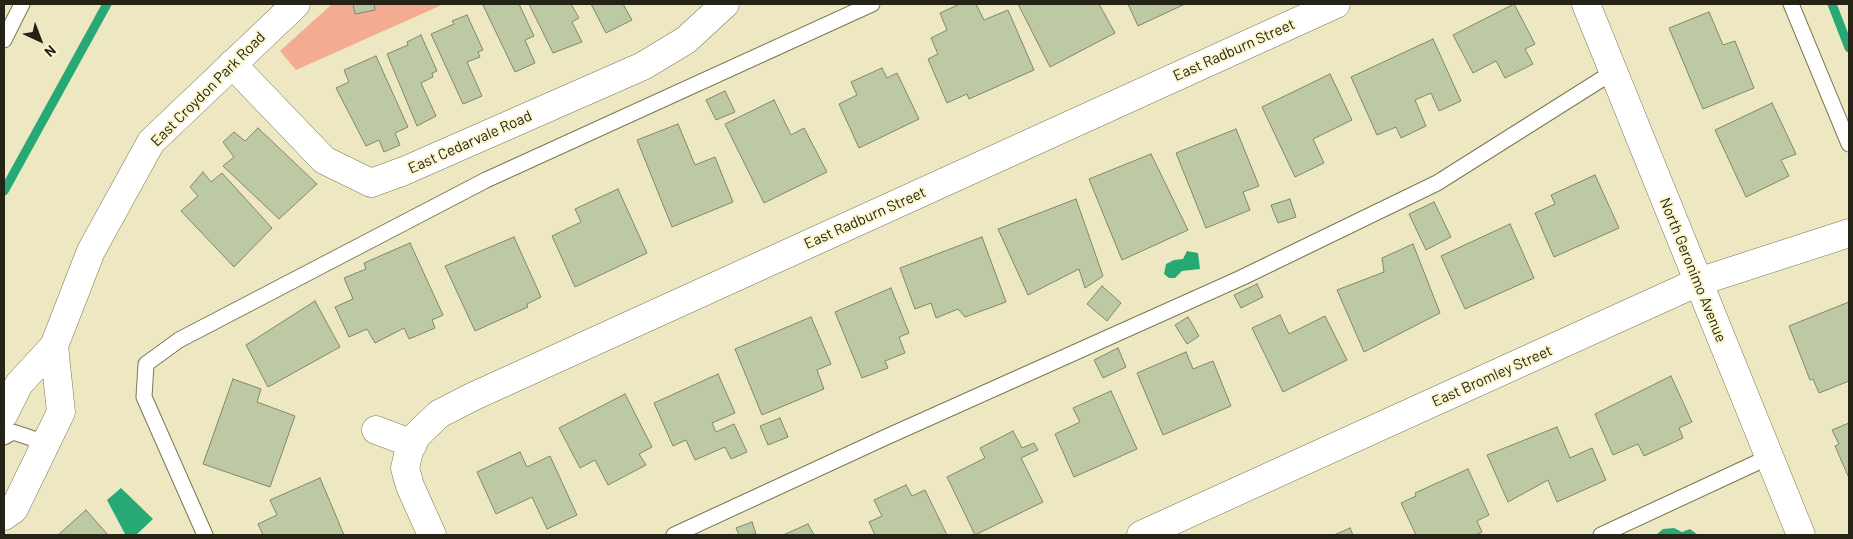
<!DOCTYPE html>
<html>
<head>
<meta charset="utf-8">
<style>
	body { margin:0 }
	#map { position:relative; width:1853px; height:539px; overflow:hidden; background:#ede8c1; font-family:Barlow,sans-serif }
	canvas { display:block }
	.frame { position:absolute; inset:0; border:5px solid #252315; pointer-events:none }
	.north { position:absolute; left:15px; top:15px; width:50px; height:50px; -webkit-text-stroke:4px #fbf6ce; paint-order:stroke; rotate:137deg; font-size:14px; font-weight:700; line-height:20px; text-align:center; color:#252315 }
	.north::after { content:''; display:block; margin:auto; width:18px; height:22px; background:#252315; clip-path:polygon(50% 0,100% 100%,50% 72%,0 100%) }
</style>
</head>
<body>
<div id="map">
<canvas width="1853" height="539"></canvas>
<div class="frame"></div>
<div class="north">N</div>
</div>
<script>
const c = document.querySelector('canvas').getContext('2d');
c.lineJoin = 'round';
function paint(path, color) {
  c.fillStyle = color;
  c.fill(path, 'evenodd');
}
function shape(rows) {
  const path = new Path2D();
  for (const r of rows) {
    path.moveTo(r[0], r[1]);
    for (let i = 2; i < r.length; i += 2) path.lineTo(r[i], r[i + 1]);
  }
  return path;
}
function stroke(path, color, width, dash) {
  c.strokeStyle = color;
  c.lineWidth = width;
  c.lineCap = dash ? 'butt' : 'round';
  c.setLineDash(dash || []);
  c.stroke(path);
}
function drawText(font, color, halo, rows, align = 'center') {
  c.font = font + ' Barlow,sans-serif';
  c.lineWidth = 4;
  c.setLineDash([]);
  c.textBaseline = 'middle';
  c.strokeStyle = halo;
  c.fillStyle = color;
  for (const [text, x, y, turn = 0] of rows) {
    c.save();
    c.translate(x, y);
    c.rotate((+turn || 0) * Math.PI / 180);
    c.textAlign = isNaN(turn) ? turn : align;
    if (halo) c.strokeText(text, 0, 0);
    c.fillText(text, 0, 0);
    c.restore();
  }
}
const green = shape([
	[332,4,444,4,296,70,280,51]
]);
const water = shape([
	[1187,251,1198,253,1200,269,1182,271,1175,278,1169,278,1164,274,1166,264,1174,260,1183,259],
	[121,488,153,519,136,535,125,534,107,500],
	[1674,528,1682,532,1690,529,1698,535,1656,535,1663,529]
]);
const stream = shape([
	[1832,4,1849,48],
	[4,191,107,4]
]);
const building = shape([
	[353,4,374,4,375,10,355,14,353,4],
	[485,4,519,4,534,36,525,40,535,63,515,72,483,5,485,4],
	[529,4,571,4,579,18,572,22,582,42,553,53,529,4],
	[591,4,623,4,632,20,606,33,591,4],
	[960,4,976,4,984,20,1008,10,1034,70,969,99,967,94,947,103,928,59,938,54,931,38,947,30,940,13,960,4],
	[1018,4,1099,4,1115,33,1050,67,1018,4],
	[1128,4,1185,4,1138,26,1128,4],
	[1514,4,1535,44,1525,49,1533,64,1505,78,1496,61,1473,73,1453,35,1514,4],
	[1709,12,1723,45,1735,41,1754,88,1703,109,1669,28,1709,12],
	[467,15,483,50,478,52,480,57,467,62,482,96,463,104,431,34,454,24,452,21,467,15],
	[421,35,437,71,432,73,433,77,421,83,436,116,417,126,387,54,408,45,407,42,421,35],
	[1433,39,1461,101,1439,111,1431,93,1415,100,1426,126,1401,138,1396,127,1377,135,1351,77,1433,39],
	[376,56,408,127,395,133,400,145,384,152,379,140,366,146,336,88,349,82,344,70,376,56],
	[882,68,887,78,897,73,919,119,859,148,839,104,857,95,851,82,882,68],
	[1330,74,1352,120,1313,139,1324,163,1295,177,1262,107,1330,74],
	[725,91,735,112,716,120,706,100,725,91],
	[774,100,791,135,804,128,827,172,764,203,725,124,774,100],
	[1772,103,1796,154,1781,160,1789,176,1746,197,1715,130,1772,103],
	[678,124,695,165,715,157,733,202,672,227,637,140,678,124],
	[258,128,317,184,279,219,223,166,234,157,223,142,234,132,245,141,258,128],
	[1236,129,1259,186,1243,192,1250,210,1206,228,1176,153,1236,129],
	[1151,154,1188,230,1122,260,1089,179,1151,154],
	[203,172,211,182,222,173,272,228,234,267,181,211,198,196,190,187,203,172],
	[1595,175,1619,228,1554,257,1535,213,1555,204,1551,195,1595,175],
	[618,189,647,253,575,287,552,236,581,222,575,209,618,189],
	[1076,199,1103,276,1085,288,1079,269,1028,295,998,229,1076,199],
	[1290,199,1296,217,1278,223,1271,205,1290,199],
	[1434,202,1451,237,1426,250,1409,214,1434,202],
	[1510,224,1534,278,1465,309,1441,256,1510,224],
	[514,237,541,297,527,304,528,307,475,331,445,266,514,237],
	[982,237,1006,302,965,317,958,309,936,318,931,303,915,309,900,268,982,237],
	[410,243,443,315,432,320,435,328,409,339,404,328,375,343,367,329,349,337,335,307,353,299,344,278,366,269,364,263,410,243],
	[1413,244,1440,313,1364,352,1337,290,1384,272,1382,258,1413,244],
	[1257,284,1263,297,1241,308,1234,295,1257,284],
	[1102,286,1121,303,1107,321,1087,304,1102,286],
	[891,288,909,333,899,337,905,353,885,361,888,368,862,378,835,312,891,288],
	[315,301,340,347,268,387,246,345,315,301],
	[1849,302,1849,381,1819,393,1813,379,1810,380,1789,326,1849,302],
	[1280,315,1289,334,1325,316,1347,360,1283,392,1252,328,1280,315],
	[811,317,831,364,817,370,824,389,762,415,735,349,811,317],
	[1188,317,1199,336,1187,344,1175,325,1188,317],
	[1118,348,1126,367,1103,378,1094,360,1118,348],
	[1186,352,1193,369,1213,361,1231,406,1163,435,1137,373,1186,352],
	[718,374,735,413,712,423,716,432,734,424,747,452,731,459,725,447,695,460,686,440,673,446,654,403,718,374],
	[1671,376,1692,422,1679,428,1683,438,1644,456,1638,444,1613,455,1595,414,1671,376],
	[233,379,261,389,257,402,295,416,270,487,203,464,233,379],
	[1111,391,1137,449,1074,477,1055,434,1080,422,1073,408,1111,391],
	[625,394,652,447,639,454,646,465,608,485,595,460,580,468,559,428,625,394],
	[780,418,788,437,768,445,760,426,780,418],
	[1849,423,1849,478,1835,446,1839,444,1832,430,1849,423],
	[1557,427,1570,458,1592,448,1606,480,1557,502,1548,480,1508,502,1487,455,1557,427],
	[1013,431,1022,448,1034,443,1038,450,1021,458,1043,502,975,535,947,477,985,458,980,448,1013,431],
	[520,452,527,467,550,456,577,515,547,529,532,497,496,514,477,472,520,452],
	[1468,469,1489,515,1477,521,1482,532,1476,535,1416,535,1401,503,1416,496,1415,493,1468,469],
	[320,478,344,535,263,535,258,524,277,515,270,500,320,478],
	[906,485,912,496,925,490,947,535,875,535,869,522,882,516,874,500,906,485],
	[86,510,108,535,58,535,86,510],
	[752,522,756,534,739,535,736,528,752,522],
	[808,524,814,535,783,535,808,524],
	[1350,528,1353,535,1334,535,1350,528]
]);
const lane = shape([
	[1791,4,1849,144],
	[4,40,22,4],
	[4,437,13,432,34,439,40,454],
	[205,535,144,397,146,364,179,340,486,180,872,4],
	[674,535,884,438,1241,278,1437,183,1613,72],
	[1601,535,1769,457]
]);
const street = shape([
	[1586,4,1801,535],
	[232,64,324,160,371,183,404,171,643,66,686,40,725,4],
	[4,414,19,384,54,346,91,251,151,142,296,4],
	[376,430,413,444],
	[4,516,14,509,61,412,54,346],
	[432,535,410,486,405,468,409,451,417,435,439,414,472,397,1336,4],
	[1141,535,1698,282,1849,233]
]);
const streetNames = [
	["East Radburn Street",1234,50,-24],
	["East Croydon Park Road",208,89,-45],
	["East Cedarvale Road",470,142,-24],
	["East Radburn Street",865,218,-24],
	["North Geronimo Avenue",1693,270,68],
	["East Bromley Street",1492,376,-24]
];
paint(green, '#f3ac91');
paint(water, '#27a976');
stroke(stream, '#27a976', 9);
paint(building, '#bdc9a4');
stroke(building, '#7e8966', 1);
stroke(lane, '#7b7753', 17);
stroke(street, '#7b7753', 29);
stroke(lane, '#fff', 15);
stroke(street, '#fff', 28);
drawText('15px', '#252315', '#fbf6ce', streetNames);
</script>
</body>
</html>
